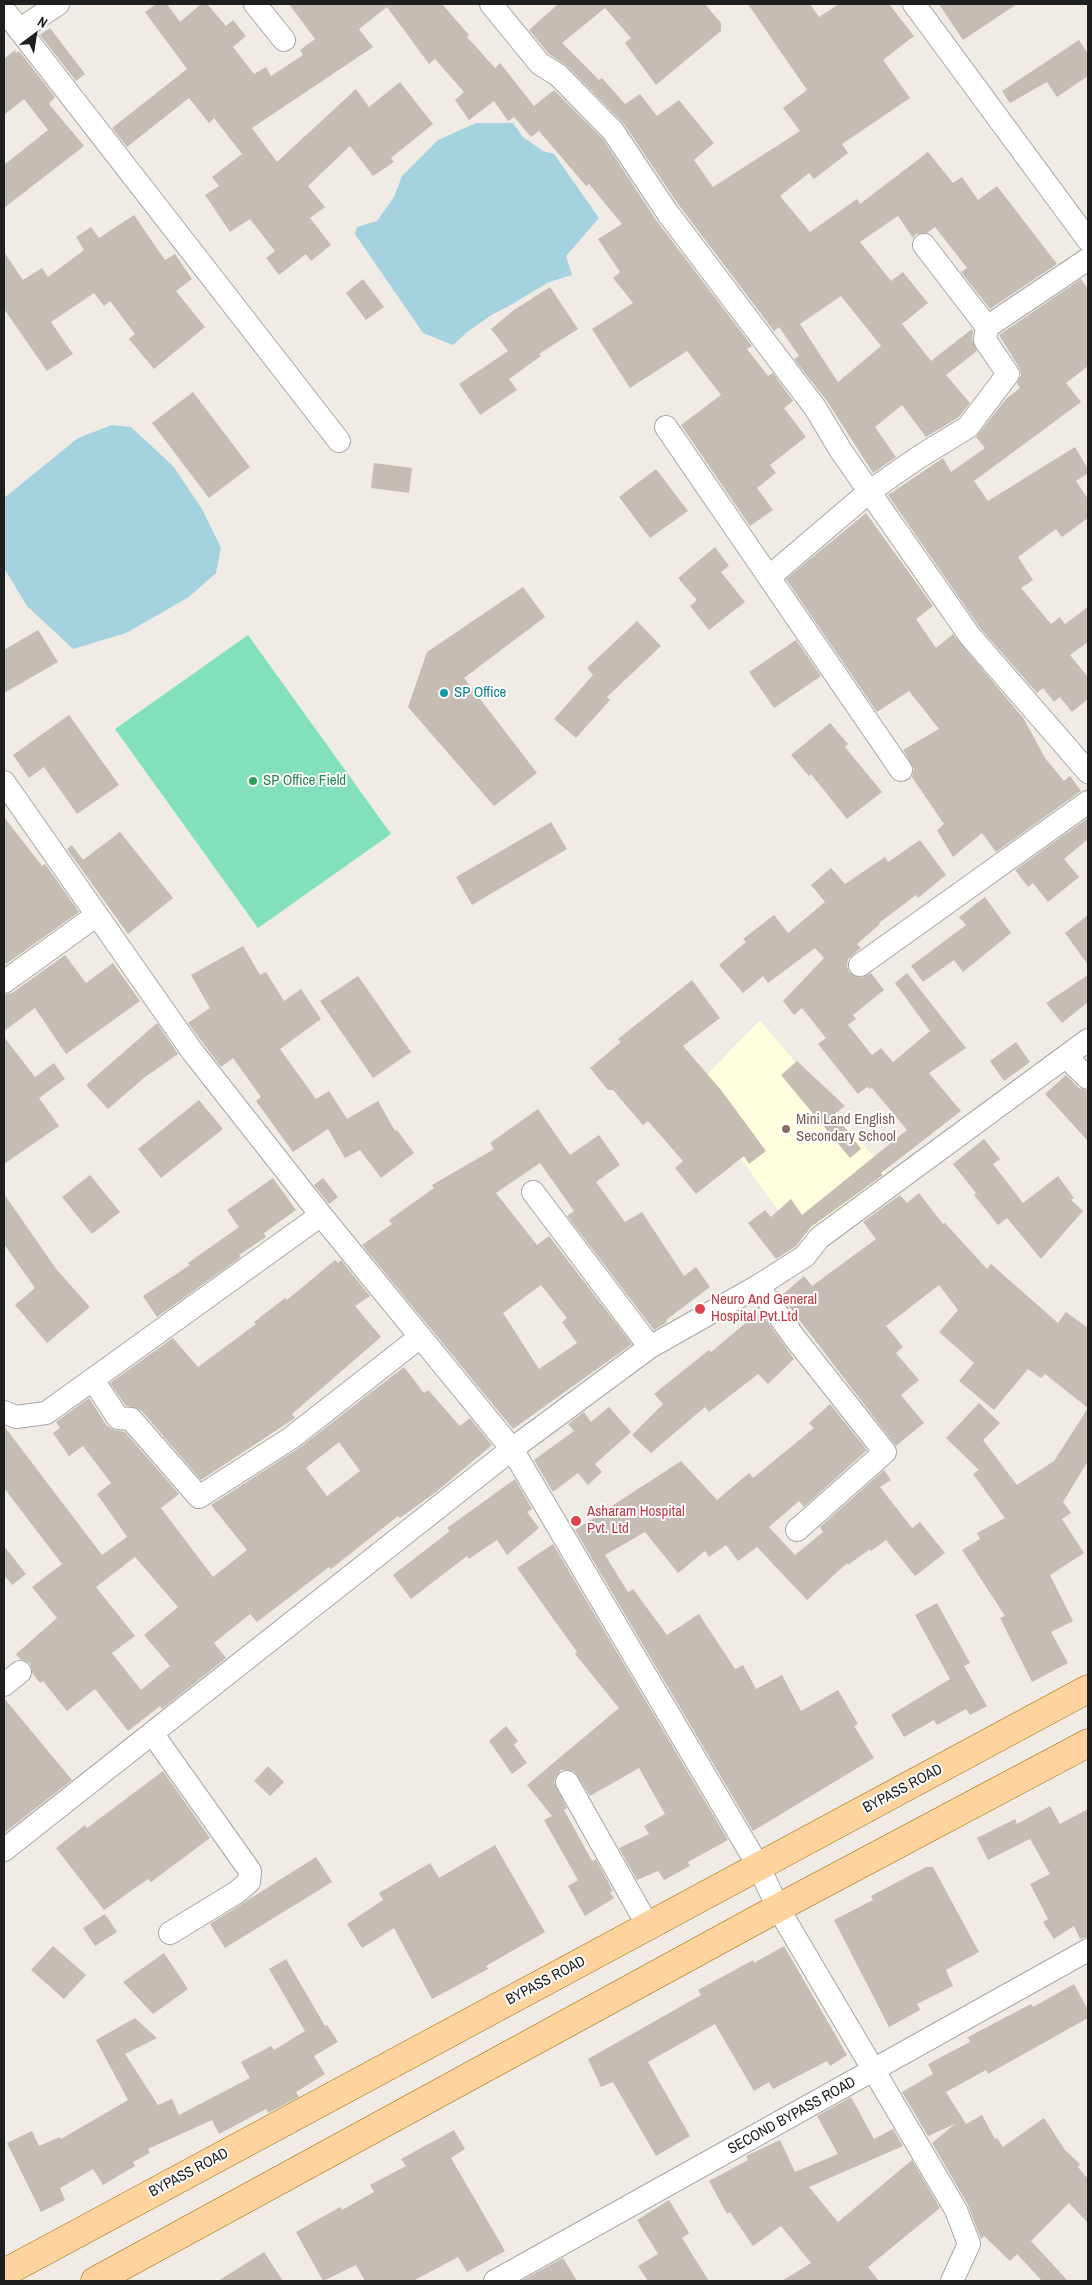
<!DOCTYPE html>
<html>
<head>
<meta charset="utf-8">
<style>
	body { margin:0 }
	#map { position:relative; width:1092px; height:2285px; overflow:hidden; background:#f0ece5; font-family:"Archivo Narrow",sans-serif }
	canvas { display:block }
	.frame { position:absolute; inset:0; border:5px solid #1f1f1f; pointer-events:none }
	.north { position:absolute; left:10px; top:10px; width:50px; height:50px; -webkit-text-stroke:4px #fff; paint-order:stroke; rotate:31deg; font-size:14px; font-weight:700; line-height:20px; text-align:center; color:#1f1f1f }
	.north::after { content:''; display:block; margin:auto; width:18px; height:22px; background:#1f1f1f; clip-path:polygon(50% 0,100% 100%,50% 72%,0 100%) }
</style>
</head>
<body>
<div id="map">
<canvas width="1092" height="2285"></canvas>
<div class="frame"></div>
<div class="north">N</div>
</div>
<script>
const c = document.querySelector('canvas').getContext('2d');
c.lineJoin = 'round';
function paint(path, color) {
  c.fillStyle = color;
  c.fill(path, 'evenodd');
}
function shape(rows) {
  const path = new Path2D();
  for (const r of rows) {
    path.moveTo(r[0], r[1]);
    for (let i = 2; i < r.length; i += 2) path.lineTo(r[i], r[i + 1]);
  }
  return path;
}
function stroke(path, color, width, dash) {
  c.strokeStyle = color;
  c.lineWidth = width;
  c.lineCap = dash ? 'butt' : 'round';
  c.setLineDash(dash || []);
  c.stroke(path);
}
function drawText(font, color, halo, rows, align = 'center') {
  c.font = font + ' "Archivo Narrow",sans-serif';
  c.lineWidth = 4;
  c.setLineDash([]);
  c.textBaseline = 'middle';
  c.strokeStyle = halo;
  c.fillStyle = color;
  for (const [text, x, y, turn = 0] of rows) {
    c.save();
    c.translate(x, y);
    c.rotate((+turn || 0) * Math.PI / 180);
    c.textAlign = isNaN(turn) ? turn : align;
    if (halo) c.strokeText(text, 0, 0);
    c.fillText(text, 0, 0);
    c.restore();
  }
}
const education = shape([
	[760,1020,892,1179,806,1245,775,1206,692,1090]
]);
const pitch = shape([
	[248,635,391,834,258,928,115,729]
]);
const water = shape([
	[476,123,513,123,523,137,543,151,554,154,599,218,566,256,572,275,549,282,509,306,493,314,467,332,453,345,423,333,355,234,357,227,377,221,394,197,402,176,438,140],
	[112,425,131,427,173,466,202,509,221,548,216,573,189,597,126,633,73,649,27,606,4,568,4,498,78,438]
]);
const building = shape([
	[156,4,167,4,180,22,201,4,207,4,226,26,233,20,246,36,233,47,254,74,266,67,271,76,303,55,300,50,315,39,289,4,442,4,469,35,467,37,495,68,500,63,534,106,554,90,603,139,656,220,752,346,747,349,768,376,773,373,793,401,784,408,806,437,770,465,776,473,757,488,773,510,750,526,681,425,721,395,687,351,630,388,592,329,633,303,613,278,620,272,598,239,622,224,589,184,586,186,539,131,531,137,514,117,508,121,494,101,469,120,455,100,464,92,435,59,429,64,387,7,359,29,373,47,252,128,277,162,356,89,369,107,400,82,433,124,391,158,394,162,373,176,350,146,308,186,325,207,310,218,331,245,311,261,306,254,279,275,266,258,275,251,250,219,230,232,205,195,219,186,212,177,242,154,214,118,209,123,189,98,127,147,112,128,187,69,145,12],
	[558,4,705,4,721,23,721,31,656,85,625,43,631,38,605,8,562,43,599,80,602,78,625,104,640,94,657,116,679,100,714,143,694,160,713,187,800,131,783,108,807,90,748,4,810,4,819,17,839,4,889,4,914,36,883,60,910,98,842,144,848,153,814,179,809,173,780,196,810,232,857,199,860,204,928,152,953,183,962,177,978,200,997,186,1057,264,990,309,961,272,967,268,935,227,927,233,916,234,913,238,898,216,860,242,891,281,903,272,928,303,902,324,931,361,972,329,973,331,972,339,977,351,946,375,970,403,959,417,926,437,902,405,875,427,896,457,873,473,827,401,794,359,799,356,779,327,774,331,678,204,624,124,567,66,549,54,529,30],
	[841,296,881,346,838,382,800,324],
	[939,4,1017,4,963,40],
	[50,28,85,74,76,81,40,35],
	[1079,40,1088,54,1088,76,1057,97,1047,82,1010,103,1002,91],
	[15,50,16,53,19,51,55,97,49,104,84,146,4,208,4,165,48,130,24,99,4,115,4,59],
	[134,215,165,260,175,254,192,279,176,291,205,327,154,369,129,339,135,334,110,301,104,306,94,293,51,322,73,354,47,371,4,309,4,252,23,280,42,268,48,277,84,250,76,237,91,227,99,238],
	[363,279,384,307,366,320,346,293],
	[1081,279,1088,289,1088,366,1066,383,1081,402,974,481,988,501,1075,447,1088,469,1088,473,1076,481,1088,499,1088,518,1062,537,1056,529,1018,557,1033,580,1021,588,1051,624,1060,617,1065,624,1088,607,1088,642,1070,655,1088,677,1088,699,1072,712,1060,697,1054,702,1043,688,1037,693,980,628,888,495,943,458,951,472,985,448,976,437,1006,399,1020,388,1017,383,1021,375,1019,367,999,335],
	[550,287,578,329,539,354,541,356,509,379,517,390,480,415,459,384,508,351,491,329,514,310],
	[193,392,250,467,209,498,152,423],
	[374,463,412,468,409,493,371,488],
	[656,469,688,511,650,538,619,497],
	[866,513,933,606,916,619,936,648,953,634,1024,719,1045,758,1064,781,1070,776,1081,791,996,852,982,833,953,857,937,830,944,824,912,777,914,769,903,750,939,729,909,691,877,712,786,579],
	[715,547,729,566,721,572,745,602,709,630,690,606,697,600,678,578],
	[523,587,545,617,464,678,537,773,494,806,408,707,427,652],
	[637,621,661,646,607,697,610,700,576,738,554,719,593,675,587,668],
	[38,630,58,662,4,693,4,650],
	[796,640,821,676,774,708,749,672],
	[69,715,119,785,77,814,44,767,29,778,13,755],
	[830,723,848,744,845,747,882,792,847,819,811,774,809,776,791,755],
	[4,817,42,866,45,864,79,912,6,964,4,960],
	[1088,818,1088,839,1064,859,1079,877,1048,902,1033,883,1028,887,1015,870],
	[551,822,567,849,472,905,456,877],
	[120,832,173,898,128,934,67,849,72,845,83,860],
	[920,840,946,875,918,898,916,895,879,923,880,924,857,944,861,948,848,959,847,966,849,972,861,978,871,973,884,990,853,1015,856,1019,848,1025,872,1055,881,1048,893,1062,930,1031,895,983,907,973,966,1048,929,1073,961,1111,881,1173,883,1175,811,1227,796,1246,776,1259,748,1223,765,1210,771,1217,791,1199,802,1215,907,1130,872,1088,870,1089,867,1087,858,1094,818,1044,826,1038,802,1008,794,1015,783,1001,824,958,815,948,768,983,763,976,743,993,719,965,746,942,743,939,774,915,788,933,825,902,811,885,831,868,845,884,885,857,888,862],
	[985,897,1011,933,963,972,954,960,923,982,911,966,966,925,959,917],
	[1088,915,1088,965,1065,933],
	[243,946,260,975,266,972,284,1001,301,989,321,1019,280,1049,316,1099,329,1091,347,1119,378,1101,395,1131,397,1130,414,1153,381,1178,360,1150,345,1158,328,1129,293,1152,256,1101,261,1097,233,1058,221,1067,188,1023,210,1008,191,975],
	[65,955,86,983,113,963,140,1001,66,1054,35,1008,4,1031,4,995,12,993],
	[1088,975,1088,1002,1062,1023,1046,1003],
	[358,976,411,1052,373,1078,320,1001],
	[692,980,720,1018,683,1046,721,1090,766,1151,749,1164,744,1156,696,1194,675,1168,683,1161,648,1121,643,1125,613,1090,608,1090,590,1068,621,1042,618,1039],
	[157,1023,178,1054,145,1077,108,1109,86,1085],
	[4,1037,35,1077,54,1063,65,1079,39,1098,59,1126,4,1164],
	[1016,1042,1030,1062,1004,1081,990,1061],
	[797,1061,845,1106,835,1114,861,1149,850,1158,781,1075],
	[1066,1075,1079,1088,1088,1091,1088,1141,1045,1094],
	[199,1100,223,1129,161,1178,138,1149],
	[538,1109,570,1155,599,1135,620,1165,596,1182,625,1222,642,1212,684,1276,696,1267,710,1287,666,1320,667,1322,654,1330,567,1216,574,1211,540,1163,496,1193,537,1245,549,1236,632,1344,513,1429,362,1245,392,1224,389,1220,434,1188,432,1185,494,1149,490,1143],
	[541,1285,567,1318,562,1322,577,1343,539,1369,503,1313],
	[984,1139,1000,1159,993,1164,1023,1203,1058,1176,1074,1198,1071,1200,1083,1211,1041,1259,1007,1218,998,1225,974,1195,976,1193,953,1164],
	[90,1175,120,1212,92,1234,62,1197],
	[273,1178,296,1210,264,1233,266,1237,239,1255,241,1257,157,1317,143,1296,190,1265,188,1263,239,1227,227,1210],
	[323,1178,338,1197,329,1204,314,1185],
	[919,1193,943,1224,945,1223,987,1269,991,1264,1058,1323,1066,1312,1088,1328,1088,1461,1063,1502,1071,1513,1062,1519,1084,1553,1050,1575,1073,1621,1051,1632,1068,1663,1032,1682,1000,1618,1005,1616,962,1550,980,1539,977,1533,1005,1518,973,1474,979,1470,946,1438,979,1403,1000,1423,983,1440,1017,1485,1054,1461,1088,1408,1045,1374,1041,1378,1028,1369,994,1410,959,1381,974,1363,939,1332,958,1310,939,1285,886,1326,903,1347,896,1353,919,1380,901,1395,924,1423,896,1446,781,1296,804,1276,812,1286,876,1239,863,1222,900,1195,907,1203],
	[4,1194,57,1270,90,1307,47,1343,15,1305,35,1288,4,1244],
	[335,1260,338,1263,341,1260,370,1296,355,1306,381,1337,292,1414,295,1418,201,1480,141,1410,125,1405,110,1383,173,1338,198,1367,256,1324,254,1322,285,1298,287,1300],
	[760,1311,794,1359,768,1384,758,1374,709,1412,705,1407,651,1453,632,1435,663,1404,654,1394,709,1350,711,1352],
	[404,1367,424,1393,428,1390,460,1426,470,1418,492,1445,436,1492,400,1518,398,1516,331,1569,329,1567,257,1622,250,1614,214,1643,226,1658,162,1709,160,1706,128,1731,95,1689,67,1711,43,1681,40,1683,33,1674,30,1663,20,1659,16,1654,57,1618,32,1587,62,1564,4,1488,4,1426,102,1555,127,1537,97,1494,111,1483,83,1446,69,1456,53,1433,60,1428,56,1422,89,1398,107,1426,112,1429,125,1432,179,1494,161,1508,213,1577,247,1550,211,1505,299,1448],
	[339,1442,360,1471,327,1496,306,1468],
	[135,1557,178,1607,144,1635,170,1666,141,1690,112,1653,135,1636,96,1587],
	[830,1404,867,1450,804,1507,799,1501,769,1527,795,1555,823,1532,820,1527,884,1470,891,1480,880,1487,912,1528,920,1522,945,1553,915,1576,886,1540,871,1551,870,1549,848,1565,847,1563,807,1600,757,1547,738,1561,726,1545,709,1557,705,1551,678,1573,645,1532,605,1555,628,1592,633,1589,667,1635,699,1614,735,1669,743,1665,756,1689,782,1675,801,1711,838,1690,858,1724,854,1726,874,1758,753,1831,575,1530,681,1461,717,1500,749,1473,753,1478,814,1428,809,1423],
	[609,1407,631,1432,595,1464,602,1472,588,1485,578,1473,553,1492,534,1460,574,1431,568,1424,584,1412,591,1422],
	[515,1479,532,1509,527,1512,539,1528,507,1555,497,1540,469,1559,467,1556,411,1599,393,1575,450,1531,447,1528],
	[553,1544,728,1840,688,1862,690,1866,664,1880,658,1871,637,1880,619,1848,649,1834,644,1826,665,1814,639,1768,590,1796,574,1771,561,1770,556,1776,554,1782,567,1808,564,1810,592,1861,596,1859,613,1891,610,1892,614,1898,585,1916,568,1886,578,1880,544,1820,552,1816,527,1785,619,1708,575,1654,577,1652,517,1568],
	[4,1546,26,1574,12,1585,4,1575],
	[937,1603,970,1663,964,1666,987,1706,970,1715,966,1709,937,1725,934,1720,904,1737,891,1715,950,1679,915,1615],
	[4,1698,72,1780,4,1833],
	[506,1726,518,1741,514,1745,527,1763,512,1774,489,1741],
	[268,1766,284,1782,270,1796,254,1781],
	[163,1771,210,1838,151,1882,148,1879,104,1910,56,1848,85,1825,87,1828],
	[1050,1806,1060,1824,1088,1809,1088,1937,1080,1939,1074,1926,1054,1939,1043,1922,1048,1919,1030,1884,1050,1874,1030,1839,988,1860,977,1838,1015,1819,1017,1824],
	[495,1845,545,1932,486,1966,488,1969,432,1999,394,1928,362,1948,347,1924,383,1900,379,1893,430,1863,439,1878],
	[316,1857,332,1882,225,1948,210,1924],
	[926,1867,933,1867,979,1952,946,1970,953,1986,917,2004,920,2010,889,2027,834,1920,873,1900,871,1896],
	[105,1914,117,1932,95,1946,83,1928],
	[53,1946,86,1975,64,1999,31,1970],
	[784,1946,847,2055,830,2066,827,2061,773,2089,769,2082,754,2091,715,2024,648,2062,690,2136,656,2156,613,2082,601,2087,588,2059,701,1995,698,1990,753,1960,754,1963],
	[164,1953,188,1989,153,2014,123,1982],
	[286,1959,325,2026,327,2025,338,2042,314,2056,325,2074,296,2092,299,2097,268,2113,266,2109,219,2134,212,2120,148,2149,150,2153,133,2162,135,2166,103,2185,93,2169,60,2188,65,2200,41,2212,7,2143,32,2131,39,2146,60,2137,61,2139,128,2100,96,2040,135,2018,157,2038,125,2054,158,2105,172,2099,179,2115,250,2078,241,2062,271,2046,274,2050,305,2031,269,1969],
	[1074,1984,1088,2010,1088,2018,988,2074,986,2070,946,2092,966,2124,982,2115,995,2139,997,2138,1003,2147,1044,2118,1065,2150,1080,2164,1078,2167,1088,2179,1088,2223,1069,2203,1031,2241,1068,2281,1042,2281,1017,2254,1010,2261,984,2236,981,2239,967,2203,932,2143,955,2124,928,2136,902,2092,933,2074,928,2064,970,2042,968,2037,1031,2004,1033,2007],
	[851,2097,874,2139,893,2129,903,2146,809,2187,838,2222,912,2160,940,2208,868,2267,879,2281,782,2281,811,2263,781,2226,753,2246,730,2212,727,2214,709,2181,748,2160,746,2156,780,2140,795,2172,838,2154,817,2116],
	[454,2130,465,2149,451,2158,505,2251,467,2272,458,2257,413,2281,365,2281,356,2265,323,2281,296,2232,340,2207,342,2210,374,2192,370,2185,406,2166,401,2159],
	[669,2200,689,2233,682,2238,709,2281,648,2281,638,2266,658,2254,637,2220],
	[264,2252,283,2281,218,2281],
	[563,2258,577,2281,521,2281]
]);
const minor = shape([
	[255,4,284,40],
	[491,4,540,64,558,75,613,131,667,212,816,409,841,451,970,636,1088,772],
	[914,4,1088,240],
	[4,10,339,441],
	[19,30,58,4],
	[987,327,1088,259],
	[666,427,901,770],
	[769,577,870,491,919,457,968,427,1008,374,985,340,987,327,924,245],
	[4,782,192,1051,321,1215,512,1449,759,1867,778,1908,956,2210,969,2244,952,2281],
	[860,965,1088,802],
	[4,982,97,915],
	[1066,1057,1088,1078],
	[533,1192,650,1347],
	[758,1286,794,1337,885,1452,797,1530],
	[93,1380,118,1418,131,1419,199,1497,291,1438,420,1337],
	[4,1412,16,1417,46,1413,321,1215],
	[4,1685,20,1672],
	[152,1733,250,1871,249,1882,237,1892,170,1933],
	[567,1782,648,1926],
	[4,1850,512,1449,650,1347,758,1286,805,1256,819,1238,1088,1040],
	[495,2281,1088,1950]
]);
const major = shape([
	[4,2273,1088,1689],
	[95,2281,778,1908,1088,1743]
]);
const markers = [
	[444,693,5,"#0f9aa8"],
	[253,781,5,"#2e9e5b"],
	[786,1129,5,"#8d6e63"],
	[700,1309,6,"#e0444e"],
	[576,1521,6,"#e0444e"]
];
const cultureNames = [
	["SP Office",454,693]
];
const leisureNames = [
	["SP Office Field",263,781]
];
const educationNames = [
	["Mini Land English",796,1120],
	["Secondary School",796,1137]
];
const healthNames = [
	["Neuro And General",711,1300],
	["Hospital Pvt.Ltd",711,1317],
	["Asharam Hospital",587,1512],
	["Pvt. Ltd",587,1529]
];
const streetNames = [
	["BYPASS ROAD",903,1789,-28],
	["BYPASS ROAD",546,1981,-28],
	["SECOND BYPASS ROAD",792,2116,-29],
	["BYPASS ROAD",189,2173,-28]
];
paint(education, '#ffffdf');
paint(pitch, '#82e1bb');
paint(water, '#a5d2df');
paint(building, '#c5bcb4');
stroke(minor, '#a6a6a6', 24);
stroke(major, '#9a6600', 29);
stroke(minor, '#fff', 22);
stroke(major, '#fed39d', 28);
for (const [x, y, r, color] of markers) {
  const dot = new Path2D();
  dot.arc(x, y, r, 0, 2 * Math.PI);
  c.fillStyle = color;
  c.fill(dot);
  stroke(dot, '#fff', 2);
}
drawText('15px', '#0d838f', '#fff', cultureNames, 'left');
drawText('15px', '#27864d', '#fff', leisureNames, 'left');
drawText('15px', '#785e54', '#fff', educationNames, 'left');
drawText('15px', '#be3a42', '#fff', healthNames, 'left');
drawText('15px', '#1f1f1f', '#fff', streetNames);
</script>
</body>
</html>
